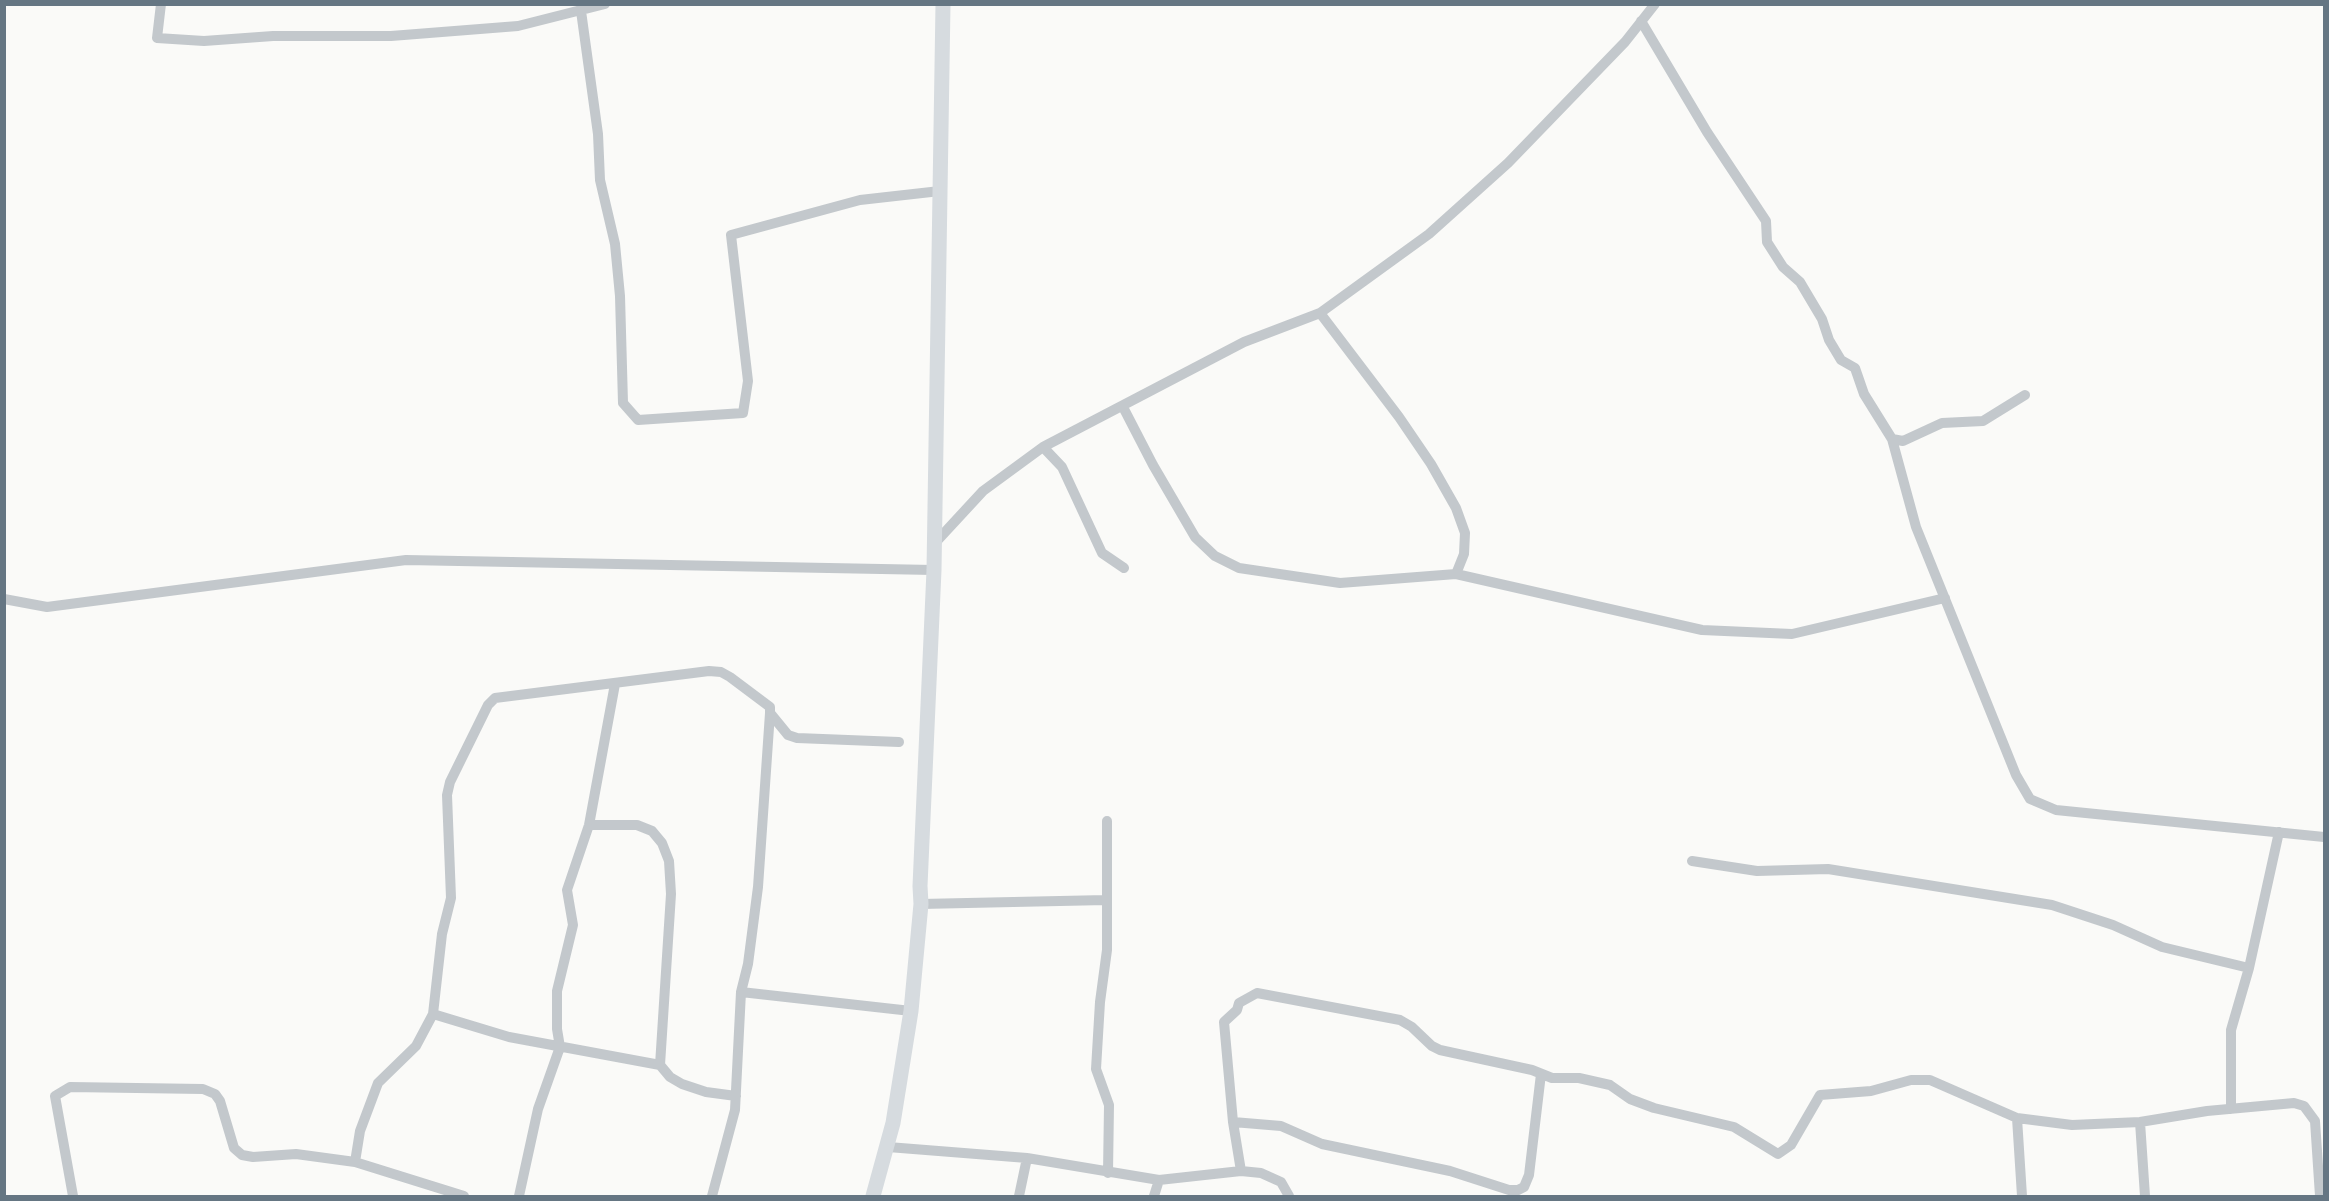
<!DOCTYPE html>
<html>
<head>
<meta charset="utf-8">
<style>
	body { margin:0 }
	#map { position:relative; width:2329px; height:1201px; overflow:hidden; background:#fafaf8; font-family:Figtree,sans-serif }
	canvas { display:block }
	.frame { position:absolute; inset:0; border:6px solid #657683; pointer-events:none }
</style>
</head>
<body>
<div id="map">
<canvas width="2329" height="1201"></canvas>
<div class="frame"></div>
</div>
<script>
const c = document.querySelector('canvas').getContext('2d');
c.lineJoin = 'round';
function shape(rows) {
  const path = new Path2D();
  for (const r of rows) {
    path.moveTo(r[0], r[1]);
    for (let i = 2; i < r.length; i += 2) path.lineTo(r[i], r[i + 1]);
  }
  return path;
}
function stroke(path, color, width, dash) {
  c.strokeStyle = color;
  c.lineWidth = width;
  c.lineCap = dash ? 'butt' : 'round';
  c.setLineDash(dash || []);
  c.stroke(path);
}
const street = shape([
	[161,4,157,38,204,41,273,36,391,36,518,26,605,4],
	[581,11,598,134,600,180,615,244,620,296,623,403,638,420,743,413,748,381,731,235,860,200,940,191],
	[1641,21,1707,132,1766,221,1767,242,1783,267,1800,282,1822,319,1829,340,1841,360,1855,368,1864,394,1892,439,1903,441,1942,423,1983,421,2025,395],
	[1320,313,1399,417,1431,464,1456,508,1465,533,1464,554,1456,574],
	[1123,407,1153,465,1195,537,1215,556,1239,568,1340,583,1456,574,1702,630,1792,634,1945,598],
	[1892,439,1916,527,2016,775,2030,799,2056,810,2324,837],
	[1043,447,1062,467,1102,553,1124,568],
	[934,544,983,491,1043,447,1244,342,1320,313,1429,234,1508,163,1625,42,1655,4],
	[4,599,47,607,406,560,934,570],
	[1107,821,1107,950,1100,1002,1096,1069,1109,1105,1108,1173],
	[589,825,637,825,652,831,662,843,669,861,671,894,660,1065,670,1077,682,1084,706,1092,736,1096],
	[1692,861,1757,871,1828,869,2052,905,2113,925,2162,947,2249,968],
	[921,904,1106,900],
	[741,992,911,1011],
	[433,1014,509,1037,660,1065],
	[2231,1109,2231,1030,2249,968,2279,832],
	[2017,1118,2022,1196],
	[1233,1122,1281,1126,1322,1144,1450,1171,1509,1190,1518,1190,1524,1187,1529,1175,1541,1074],
	[2140,1122,2145,1196],
	[888,1147,1027,1158,1159,1180,1241,1171,1261,1173,1281,1182,1289,1196],
	[355,1162,360,1131,378,1083,416,1046,433,1014,442,934,451,898,447,795,450,782,488,705,495,698,709,671,721,672,730,677,770,707,770,713,788,735,797,738,899,742],
	[1241,1171,1233,1122,1224,1022,1237,1010,1239,1003,1257,993,1400,1020,1412,1027,1432,1046,1440,1050,1532,1070,1552,1078,1579,1078,1610,1085,1630,1099,1654,1108,1734,1127,1778,1154,1791,1145,1820,1095,1871,1091,1911,1080,1930,1080,2017,1118,2072,1125,2140,1122,2207,1111,2294,1103,2304,1106,2315,1121,2320,1196],
	[73,1196,55,1096,70,1087,203,1089,215,1094,220,1101,234,1148,242,1155,253,1157,296,1154,355,1162,464,1196],
	[519,1196,538,1109,560,1047,557,1029,557,991,573,925,567,890,589,825,615,684],
	[712,1196,735,1110,741,992,748,964,758,887,770,713],
	[1019,1196,1027,1158],
	[1154,1196,1159,1180]
]);
const secondary = shape([
	[873,1196,893,1123,911,1011,921,904,920,886,934,570,943,4]
]);
stroke(street, '#c3c8cc', 10);
stroke(secondary, '#d6dbdf', 15);
</script>
</body>
</html>
